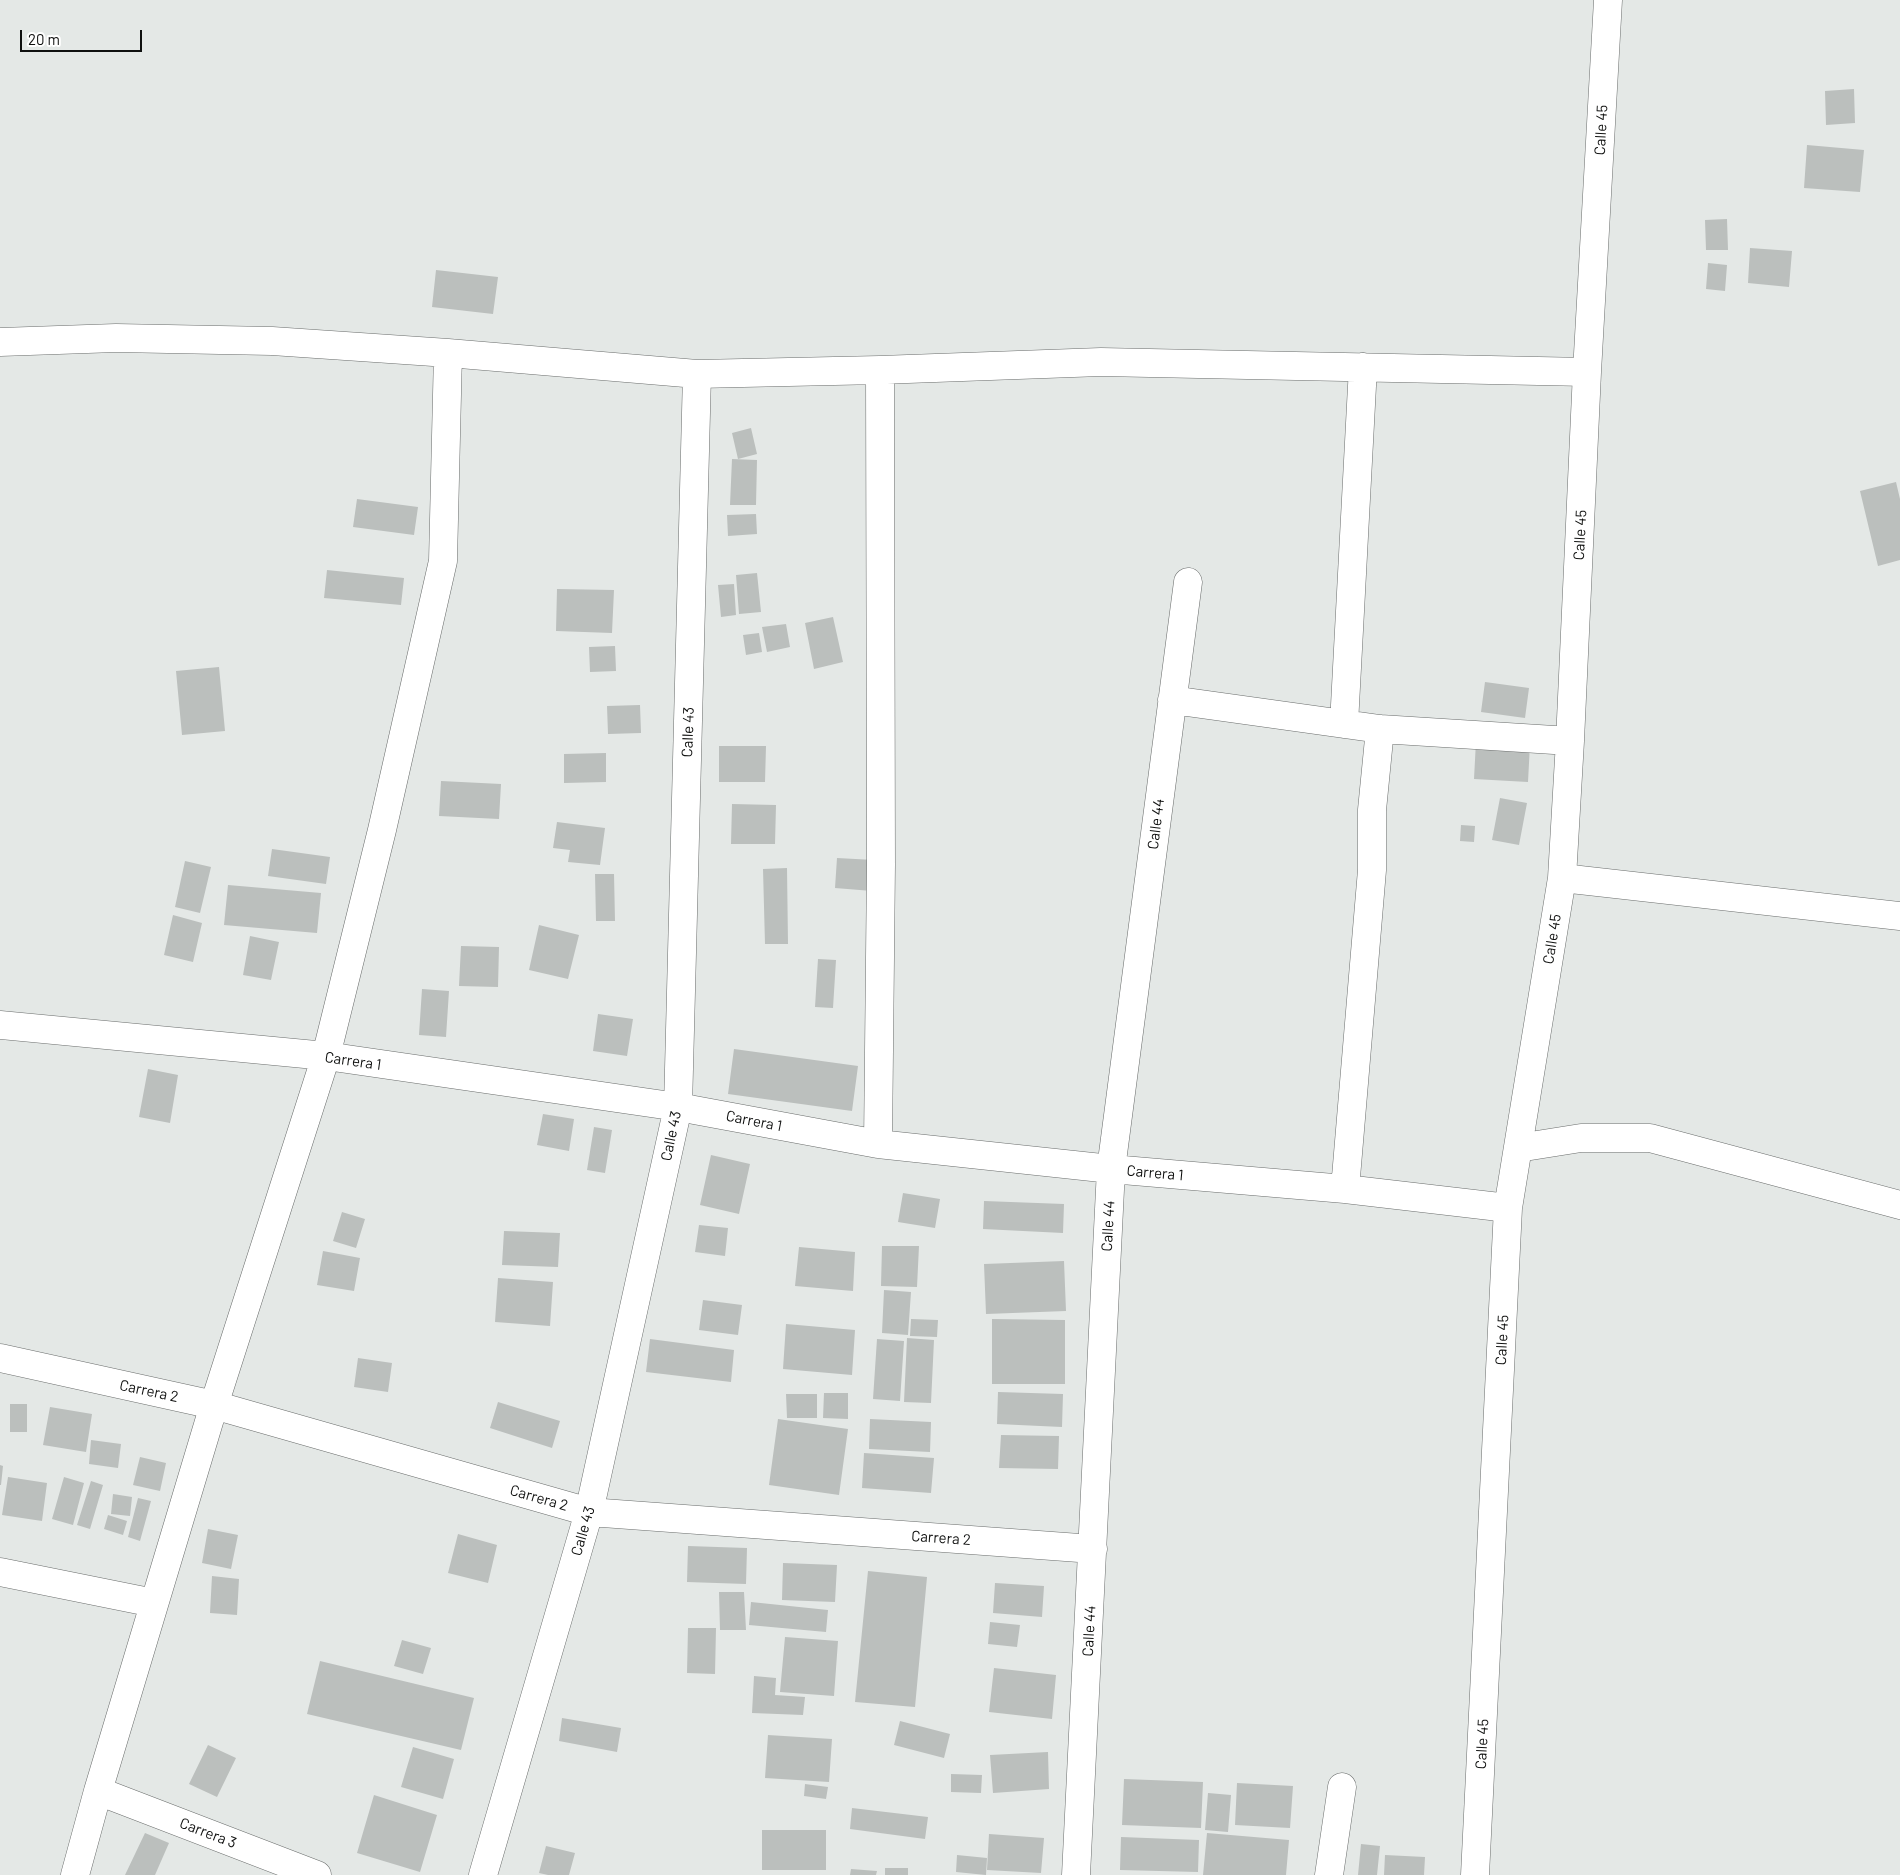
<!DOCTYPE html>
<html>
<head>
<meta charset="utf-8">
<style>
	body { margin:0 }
	#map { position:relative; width:1900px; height:1875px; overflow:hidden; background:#e4e8e6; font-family:Barlow,sans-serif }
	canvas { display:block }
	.scale { position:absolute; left:20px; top:30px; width:122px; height:22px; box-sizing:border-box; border:2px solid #0f100f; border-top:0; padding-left:6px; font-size:15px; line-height:18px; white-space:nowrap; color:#0f100f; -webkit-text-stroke:4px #fff; paint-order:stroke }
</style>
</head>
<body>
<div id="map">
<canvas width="1900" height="1875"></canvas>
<div class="scale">20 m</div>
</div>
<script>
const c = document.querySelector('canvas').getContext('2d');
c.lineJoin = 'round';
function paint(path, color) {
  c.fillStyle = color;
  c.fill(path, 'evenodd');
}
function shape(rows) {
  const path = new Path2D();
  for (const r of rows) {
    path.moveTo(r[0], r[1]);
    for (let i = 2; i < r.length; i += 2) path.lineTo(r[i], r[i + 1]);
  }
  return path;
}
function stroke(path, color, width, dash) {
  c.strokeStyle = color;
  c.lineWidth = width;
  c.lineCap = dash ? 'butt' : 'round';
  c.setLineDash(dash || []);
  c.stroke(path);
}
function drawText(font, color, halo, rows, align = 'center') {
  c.font = font + ' Barlow,sans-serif';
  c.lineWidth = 4;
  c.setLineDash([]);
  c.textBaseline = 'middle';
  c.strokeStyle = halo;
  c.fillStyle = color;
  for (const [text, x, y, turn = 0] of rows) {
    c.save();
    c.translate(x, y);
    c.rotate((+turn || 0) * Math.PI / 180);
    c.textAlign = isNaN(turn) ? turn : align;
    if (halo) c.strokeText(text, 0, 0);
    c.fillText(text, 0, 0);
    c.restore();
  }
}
const building = shape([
	[1854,89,1855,123,1826,125,1825,91],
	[1807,145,1864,150,1860,192,1804,188],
	[1727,219,1728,250,1706,250,1705,220],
	[1750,248,1792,251,1789,287,1748,283],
	[1708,263,1727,265,1725,291,1706,289],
	[436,270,498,277,493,314,432,307],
	[751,428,757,454,738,459,732,433],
	[732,459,757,460,756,505,730,505],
	[1896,482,1900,499,1900,560,1878,566,1860,491],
	[357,499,418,507,414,535,353,527],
	[756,514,757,534,728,536,727,515],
	[327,570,404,578,401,605,324,598],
	[757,573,761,612,739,614,736,575],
	[734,584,736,615,721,617,718,585],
	[557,589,614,590,612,633,556,631],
	[833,617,843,662,814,669,805,623],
	[786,624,790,647,767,652,762,627],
	[759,633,762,652,746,655,743,635],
	[615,646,616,671,590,672,589,647],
	[219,667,225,731,182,735,176,671],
	[1485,682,1529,688,1525,718,1481,712],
	[640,705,641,733,608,734,607,706],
	[1476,741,1530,744,1528,782,1474,779],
	[719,746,766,746,765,782,719,782],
	[606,753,606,782,564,783,564,754],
	[441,781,501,784,499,819,439,816],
	[1500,798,1527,803,1519,845,1492,840],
	[732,804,776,805,775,844,731,844],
	[557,822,605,828,600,865,568,862,570,850,553,848],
	[1461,825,1475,826,1474,842,1460,841],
	[272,849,330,857,326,884,268,876],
	[837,858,874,860,872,891,835,888],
	[185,861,211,867,200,913,175,907],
	[787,868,788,944,765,944,763,869],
	[595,874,614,874,615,921,596,921],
	[228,885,321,893,317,933,224,925],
	[173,915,202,923,193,962,164,955],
	[539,925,579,935,568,979,529,970],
	[250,936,279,942,271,980,243,975],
	[461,946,499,947,498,987,459,986],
	[818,959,836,960,833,1008,815,1007],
	[422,989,449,991,446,1037,419,1035],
	[598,1014,633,1019,627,1056,593,1051],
	[734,1049,858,1066,852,1111,728,1094],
	[148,1069,178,1075,170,1123,139,1117],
	[543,1114,574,1119,569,1151,537,1145],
	[594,1127,612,1130,605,1173,587,1170],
	[711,1155,750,1164,739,1214,700,1205],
	[903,1193,940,1199,935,1228,898,1222],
	[984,1201,1064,1204,1063,1233,983,1229],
	[342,1212,365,1219,356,1248,333,1241],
	[699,1225,728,1228,725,1256,695,1252],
	[504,1231,560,1233,558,1267,502,1265],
	[882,1246,919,1246,917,1287,881,1286],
	[799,1247,855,1252,853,1291,795,1286],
	[323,1251,360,1258,354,1291,317,1285],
	[1064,1261,1066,1311,986,1314,984,1264],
	[498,1278,553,1282,550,1326,495,1322],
	[884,1290,911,1292,908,1335,882,1333],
	[703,1300,742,1305,738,1335,699,1330],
	[911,1319,938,1320,937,1337,910,1336],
	[992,1319,1065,1320,1065,1384,992,1384],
	[786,1324,855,1330,852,1375,783,1369],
	[907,1338,934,1340,931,1403,904,1402],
	[650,1339,734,1350,731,1382,646,1372],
	[877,1339,904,1341,900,1401,873,1399],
	[358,1358,392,1363,388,1392,354,1387],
	[998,1392,1063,1394,1062,1427,997,1424],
	[824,1393,848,1393,848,1419,823,1418],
	[786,1394,817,1394,817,1418,787,1418],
	[498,1402,560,1421,552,1448,490,1428],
	[10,1404,27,1404,27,1432,10,1432],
	[50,1407,92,1414,86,1452,43,1445],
	[778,1419,848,1429,839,1495,769,1485],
	[870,1419,931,1422,930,1452,869,1449],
	[1001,1435,1059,1436,1058,1469,999,1468],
	[91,1440,121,1444,118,1468,89,1464],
	[864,1453,934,1458,931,1493,862,1488],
	[140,1457,166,1463,160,1491,133,1485],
	[0,1465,3,1466,1,1485,0,1485],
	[8,1477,47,1483,42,1521,2,1515],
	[64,1477,84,1483,73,1525,52,1519],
	[91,1481,103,1485,90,1529,77,1525],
	[113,1494,132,1497,130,1516,111,1514],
	[138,1498,151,1501,140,1541,128,1537],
	[108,1515,127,1521,123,1535,104,1529],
	[208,1529,238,1535,231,1569,202,1563],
	[458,1534,497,1545,488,1583,448,1573],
	[688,1546,747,1548,746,1584,687,1582],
	[783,1563,837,1565,835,1602,782,1600],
	[868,1571,927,1577,915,1707,855,1702],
	[212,1576,239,1579,237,1615,210,1613],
	[995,1583,1044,1586,1042,1617,993,1613],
	[719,1592,744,1592,746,1630,720,1630],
	[751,1602,828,1610,826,1632,749,1625],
	[990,1622,1020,1625,1017,1647,988,1644],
	[688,1628,716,1628,715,1674,687,1673],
	[785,1637,838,1641,834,1696,780,1692],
	[402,1640,431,1648,423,1674,394,1666],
	[320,1661,474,1698,461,1750,307,1714],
	[994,1668,1056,1675,1052,1719,989,1712],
	[754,1676,776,1678,775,1695,805,1697,803,1715,752,1713],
	[562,1718,621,1728,617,1752,559,1741],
	[900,1721,950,1734,944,1758,894,1745],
	[768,1735,832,1739,829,1782,765,1778],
	[208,1745,236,1758,217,1797,189,1784],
	[413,1747,454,1759,443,1799,401,1787],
	[1048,1752,1049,1789,993,1793,990,1755],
	[951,1774,982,1775,981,1793,951,1792],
	[1124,1779,1203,1782,1201,1828,1122,1825],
	[1237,1783,1293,1786,1290,1828,1235,1825],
	[805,1784,828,1787,826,1799,804,1796],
	[1208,1793,1231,1795,1228,1832,1205,1830],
	[374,1795,437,1815,420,1872,357,1853],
	[852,1808,928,1817,925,1839,850,1829],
	[762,1830,826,1830,826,1870,762,1870],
	[145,1833,169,1843,155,1875,125,1875],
	[1207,1833,1289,1840,1286,1875,1203,1875],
	[989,1834,1044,1838,1041,1873,987,1870],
	[1121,1837,1199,1840,1198,1872,1120,1870],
	[1361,1844,1380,1846,1377,1875,1358,1875],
	[546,1846,575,1853,569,1875,548,1875,539,1873],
	[957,1855,987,1858,986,1875,956,1872],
	[1385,1855,1425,1857,1424,1875,1384,1875],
	[885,1868,908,1868,908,1875,885,1875],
	[851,1869,877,1871,876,1875,850,1875]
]);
const street = shape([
	[0,342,116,338,272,341,448,353,697,374,880,370,1101,362,1587,372],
	[1172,700,1380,729,1570,741],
	[1344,724,1363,367],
	[1562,878,1900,916],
	[0,1025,326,1056,678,1107,878,1144,1111,1169,1345,1189,1508,1208],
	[878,1144,881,864,880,370],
	[1518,1148,1581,1138,1650,1138,1900,1205],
	[1345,1189,1372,870,1372,810,1380,729],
	[0,1358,214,1405,589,1512,1093,1549],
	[0,1572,154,1603],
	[98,1791,317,1875],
	[75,1875,98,1791,214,1405,326,1056,382,830,443,561,448,353],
	[483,1875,589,1512,678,1107,697,374],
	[1076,1875,1111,1169,1188,582],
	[1329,1875,1342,1787],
	[1475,1875,1508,1208,1562,878,1570,741,1587,372,1608,0]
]);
const streetNames = [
	["Calle 45",1601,130,-87],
	["Calle 45",1580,535,-87],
	["Calle 43",688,732,-88],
	["Calle 44",1156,824,-83],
	["Calle 45",1552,939,-81],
	["Carrera 1",353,1061,8],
	["Carrera 1",754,1121,11],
	["Calle 43",671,1136,-78],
	["Carrera 1",1155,1173,5],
	["Calle 44",1108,1226,-87],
	["Calle 45",1502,1340,-87],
	["Carrera 2",149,1391,12],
	["Carrera 2",539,1498,16],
	["Calle 43",583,1531,-74],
	["Carrera 2",941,1538,4],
	["Calle 44",1089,1631,-87],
	["Calle 45",1482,1744,-87],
	["Carrera 3",208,1833,21]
];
paint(building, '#bbbfbd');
stroke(street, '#6a6d6c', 29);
stroke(street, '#fff', 28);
drawText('15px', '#0f100f', '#fff', streetNames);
</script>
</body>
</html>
